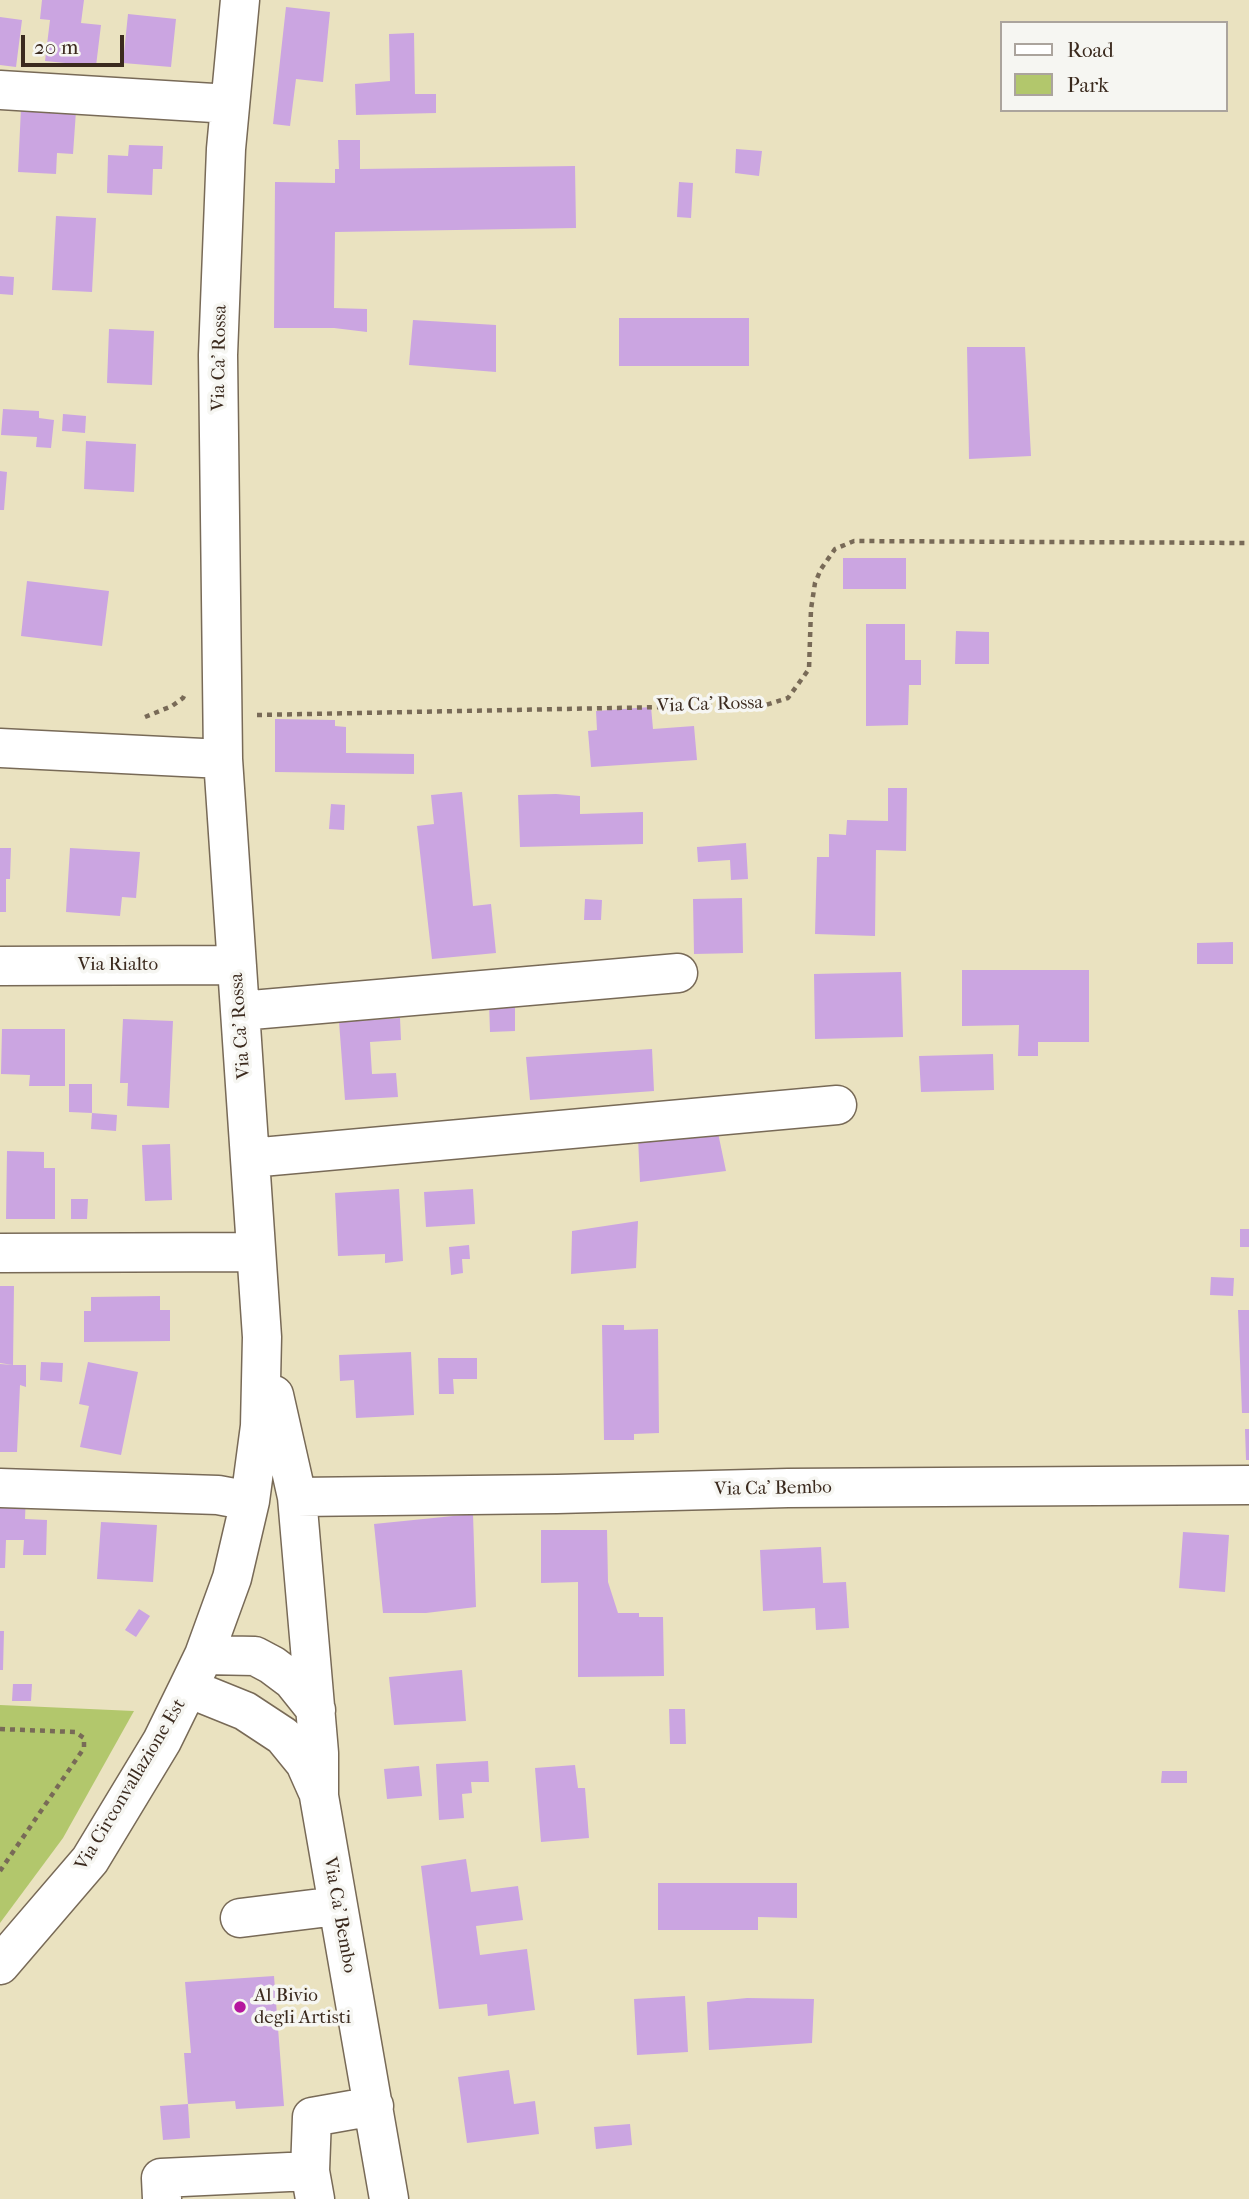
<!DOCTYPE html>
<html>
<head>
<meta charset="utf-8">
<style>
	body { margin:0 }
	#map { position:relative; width:1249px; height:2199px; overflow:hidden; background:#eae2c0; font-family:"IM FELL French Canon",serif }
	canvas { display:block }
	.legend { position:absolute; left:1000px; top:21px; width:228px; height:91px; box-sizing:border-box; background:#f6f6f2; border:2px solid #aba49d; margin:0; padding:9px 12px; list-style:none; font-size:21px; color:#3b2a1e }
	.legend li { display:flex; align-items:center; gap:14px; height:35px }
	.legend b { width:35px; border:2px solid #aba49d }
	.scale { position:absolute; left:21px; top:35px; width:103px; height:32px; box-sizing:border-box; border:4px solid #3b2a1e; border-top:0; padding-left:9px; font-size:21px; line-height:24px; white-space:nowrap; color:#3b2a1e; -webkit-text-stroke:5px #f6f6f2; paint-order:stroke }
</style>
</head>
<body>
<div id="map">
<canvas width="1249" height="2199"></canvas>
<ul class="legend">
<li><b style="height:9px;background:#fff"></b>Road</li>
<li><b style="height:19px;background:#b2c76c"></b>Park</li>
</ul>
<div class="scale">20 m</div>
</div>
<script>
const c = document.querySelector('canvas').getContext('2d');
c.lineJoin = 'round';
function paint(path, color) {
  c.fillStyle = color;
  c.fill(path, 'evenodd');
}
function shape(rows) {
  const path = new Path2D();
  for (const r of rows) {
    path.moveTo(r[0], r[1]);
    for (let i = 2; i < r.length; i += 2) path.lineTo(r[i], r[i + 1]);
  }
  return path;
}
function stroke(path, color, width, dash) {
  c.strokeStyle = color;
  c.lineWidth = width;
  c.lineCap = dash ? 'butt' : 'round';
  c.setLineDash(dash || []);
  c.stroke(path);
}
function drawText(font, color, halo, rows, align = 'center') {
  c.font = font + ' "IM FELL French Canon",serif';
  c.lineWidth = 7;
  c.setLineDash([]);
  c.textBaseline = 'middle';
  c.strokeStyle = halo;
  c.fillStyle = color;
  for (const [text, x, y, turn = 0] of rows) {
    c.save();
    c.translate(x, y);
    c.rotate((+turn || 0) * Math.PI / 180);
    c.textAlign = isNaN(turn) ? turn : align;
    if (halo) c.strokeText(text, 0, 0);
    c.fillText(text, 0, 0);
    c.restore();
  }
}
const green = shape([
	[0,1705,134,1711,63,1838,0,1923]
]);
const building = shape([
	[42,0,84,0,81,23,101,25,96,66,45,61,50,20,40,19],
	[286,7,330,12,323,82,296,79,290,126,273,124],
	[128,14,176,19,171,67,123,63],
	[0,17,22,20,16,67,0,65],
	[414,33,415,94,436,94,436,113,356,115,355,84,390,81,389,34],
	[21,108,76,111,73,154,57,153,56,174,18,172],
	[338,140,360,140,360,169,575,166,576,228,335,232,334,308,367,309,367,332,334,328,274,328,275,182,335,183,335,169,339,169],
	[129,145,163,146,162,169,153,169,152,195,107,193,108,155,128,156],
	[736,149,762,151,759,176,735,173],
	[679,182,693,183,691,218,677,217],
	[56,216,96,218,92,292,52,290],
	[0,276,14,277,13,295,0,294],
	[619,318,749,318,749,366,619,366],
	[413,320,496,325,496,372,409,365],
	[109,329,154,331,152,385,107,383],
	[967,347,1025,347,1031,456,969,459],
	[3,409,39,411,39,418,54,420,51,448,36,447,37,437,1,435],
	[63,414,86,416,85,433,62,431],
	[86,441,136,444,134,492,84,489],
	[0,471,7,472,4,510,0,510],
	[843,558,906,558,906,589,843,589],
	[27,581,109,591,102,646,21,636],
	[866,624,905,624,905,660,921,660,921,685,909,685,908,725,866,726],
	[956,631,989,632,989,664,955,664],
	[651,707,653,729,694,726,697,760,591,767,588,731,597,730,596,711],
	[275,719,335,720,335,726,346,727,346,753,414,754,414,774,275,772],
	[888,788,907,788,906,851,876,850,875,936,815,934,817,857,829,857,829,834,846,835,847,820,888,821],
	[462,792,473,906,491,904,496,953,432,959,417,826,434,824,431,795],
	[556,794,580,796,580,814,643,812,643,844,520,847,518,795],
	[331,804,345,805,344,830,329,829],
	[746,843,748,879,731,880,730,860,698,862,697,847],
	[0,848,11,848,10,879,6,879,6,912,0,912],
	[70,848,140,852,136,898,122,897,120,916,66,912],
	[742,898,743,953,694,954,693,899],
	[585,899,602,900,601,920,584,920],
	[1233,942,1233,964,1197,964,1197,943],
	[962,970,1089,970,1089,1042,1038,1042,1038,1056,1018,1056,1019,1025,962,1026],
	[901,972,903,1037,815,1039,814,974],
	[489,1003,515,1003,515,1031,490,1032],
	[400,1018,401,1040,370,1042,372,1074,396,1073,398,1097,345,1100,339,1022],
	[123,1019,173,1021,169,1108,127,1106,128,1083,120,1083],
	[2,1029,65,1029,65,1086,29,1086,30,1075,1,1074],
	[652,1049,654,1091,530,1100,526,1057],
	[993,1054,994,1090,921,1092,919,1056],
	[69,1084,92,1084,92,1113,69,1112],
	[92,1113,117,1115,116,1131,91,1129],
	[717,1128,726,1171,640,1182,638,1137],
	[170,1144,172,1200,145,1201,142,1145],
	[7,1151,44,1152,44,1168,55,1168,55,1219,6,1219],
	[399,1189,403,1261,385,1263,385,1254,338,1256,335,1193],
	[473,1189,475,1224,426,1227,424,1192],
	[71,1199,88,1199,87,1219,71,1219],
	[638,1221,636,1268,571,1274,572,1231],
	[1240,1229,1249,1229,1249,1247,1240,1247],
	[469,1245,470,1259,462,1259,463,1273,451,1275,449,1247],
	[1211,1277,1234,1278,1233,1296,1210,1295],
	[0,1286,14,1286,13,1365,26,1365,26,1387,20,1385,17,1452,0,1452,0,1364,13,1365,0,1363],
	[160,1296,160,1310,170,1310,170,1341,84,1342,84,1311,91,1311,91,1297],
	[1238,1310,1249,1310,1249,1413,1242,1413],
	[602,1325,624,1325,624,1330,658,1329,659,1433,634,1434,634,1440,604,1440],
	[411,1352,414,1415,356,1418,354,1380,340,1381,339,1355],
	[438,1358,477,1358,477,1379,453,1379,454,1394,439,1394],
	[41,1362,63,1363,62,1382,40,1380],
	[88,1362,138,1372,121,1455,80,1447,89,1406,79,1404],
	[1245,1429,1249,1429,1249,1460,1246,1460],
	[0,1493,26,1493,25,1519,47,1520,46,1555,23,1555,24,1540,6,1540,5,1568,0,1568],
	[473,1514,476,1607,426,1613,383,1613,374,1524],
	[101,1522,157,1525,153,1582,97,1579],
	[541,1530,607,1530,608,1582,618,1613,639,1613,639,1617,663,1617,664,1676,578,1677,578,1582,541,1583],
	[1183,1532,1229,1535,1225,1592,1179,1588],
	[821,1547,823,1583,846,1582,849,1628,816,1630,815,1608,763,1611,760,1550],
	[139,1609,150,1616,136,1637,125,1630],
	[0,1631,4,1631,3,1670,0,1670],
	[462,1670,466,1721,394,1725,389,1677],
	[13,1684,32,1684,31,1701,12,1701],
	[669,1709,685,1709,686,1744,670,1744],
	[488,1761,489,1782,471,1782,472,1793,462,1794,464,1818,439,1820,436,1764],
	[575,1765,578,1788,585,1788,589,1838,541,1842,535,1768],
	[419,1766,422,1796,387,1799,384,1769],
	[1162,1771,1187,1771,1187,1783,1161,1783],
	[466,1859,471,1892,518,1886,523,1920,476,1926,480,1955,527,1949,535,2010,488,2016,487,2004,439,2009,421,1866],
	[658,1883,797,1883,797,1918,758,1917,758,1930,658,1930],
	[274,1976,284,2106,236,2109,235,2101,188,2104,190,2138,163,2140,160,2106,188,2104,184,2053,191,2053,185,1982],
	[685,1996,688,2052,637,2055,634,1999],
	[747,1998,814,1999,812,2043,709,2050,707,2002],
	[509,2070,514,2104,535,2101,539,2134,467,2143,458,2077],
	[630,2124,632,2145,596,2149,594,2127]
]);
const path = shape([
	[257,715,766,705,788,698,809,669,811,609,815,583,821,569,835,549,854,541,1249,543],
	[145,717,172,706,183,698,185,694],
	[0,1729,75,1732,84,1738,84,1748,0,1871]
]);
const minor = shape([
	[0,90,230,104],
	[0,748,223,759],
	[0,966,237,965],
	[240,1011,678,973],
	[250,1158,837,1105],
	[0,1253,256,1252],
	[274,1395,297,1497,319,1753,319,1796,389,2199],
	[0,1488,218,1495,250,1501],
	[297,1497,557,1494,788,1488,1249,1485],
	[204,1655,255,1656,272,1665,292,1680,316,1710],
	[188,1688,245,1711,283,1736,305,1763,317,1790],
	[240,1918,337,1906],
	[0,1965,90,1860,162,1741,188,1688,204,1655,232,1578,250,1501,260,1426,262,1337,223,759,218,355,226,149,240,0],
	[162,2199,161,2178,310,2171],
	[315,2199,310,2171,312,2117,374,2106]
]);
const markers = [
	[240,2007,7,"#b5179e"]
];
const streetNames = [
	["Via Ca' Rossa",220,358,-89],
	["Via Ca' Rossa",710,705,-2],
	["Via Rialto",118,965],
	["Via Ca' Rossa",241,1026,-94],
	["Via Ca' Bembo",773,1489,-1],
	["Via Circonvallazione Est",131,1785,-59],
	["Via Ca' Bembo",339,1915,80]
];
const poiNames = [
	["Al Bivio",254,1996],
	["degli Artisti",254,2018]
];
paint(green, '#b2c76c');
paint(building, '#cba5e1');
stroke(minor, '#786a57', 41);
stroke(path, '#786a57', 4.5, [5, 5]);
stroke(minor, '#fff', 38);
for (const [x, y, r, color] of markers) {
  const dot = new Path2D();
  dot.arc(x, y, r, 0, 2 * Math.PI);
  c.fillStyle = color;
  c.fill(dot);
  stroke(dot, '#f6f6f2', 2.5);
}
drawText('19px', '#3b2a1e', '#f6f6f2', streetNames);
drawText('19px', '#3b2a1e', '#f6f6f2', poiNames, 'left');
</script>
</body>
</html>
